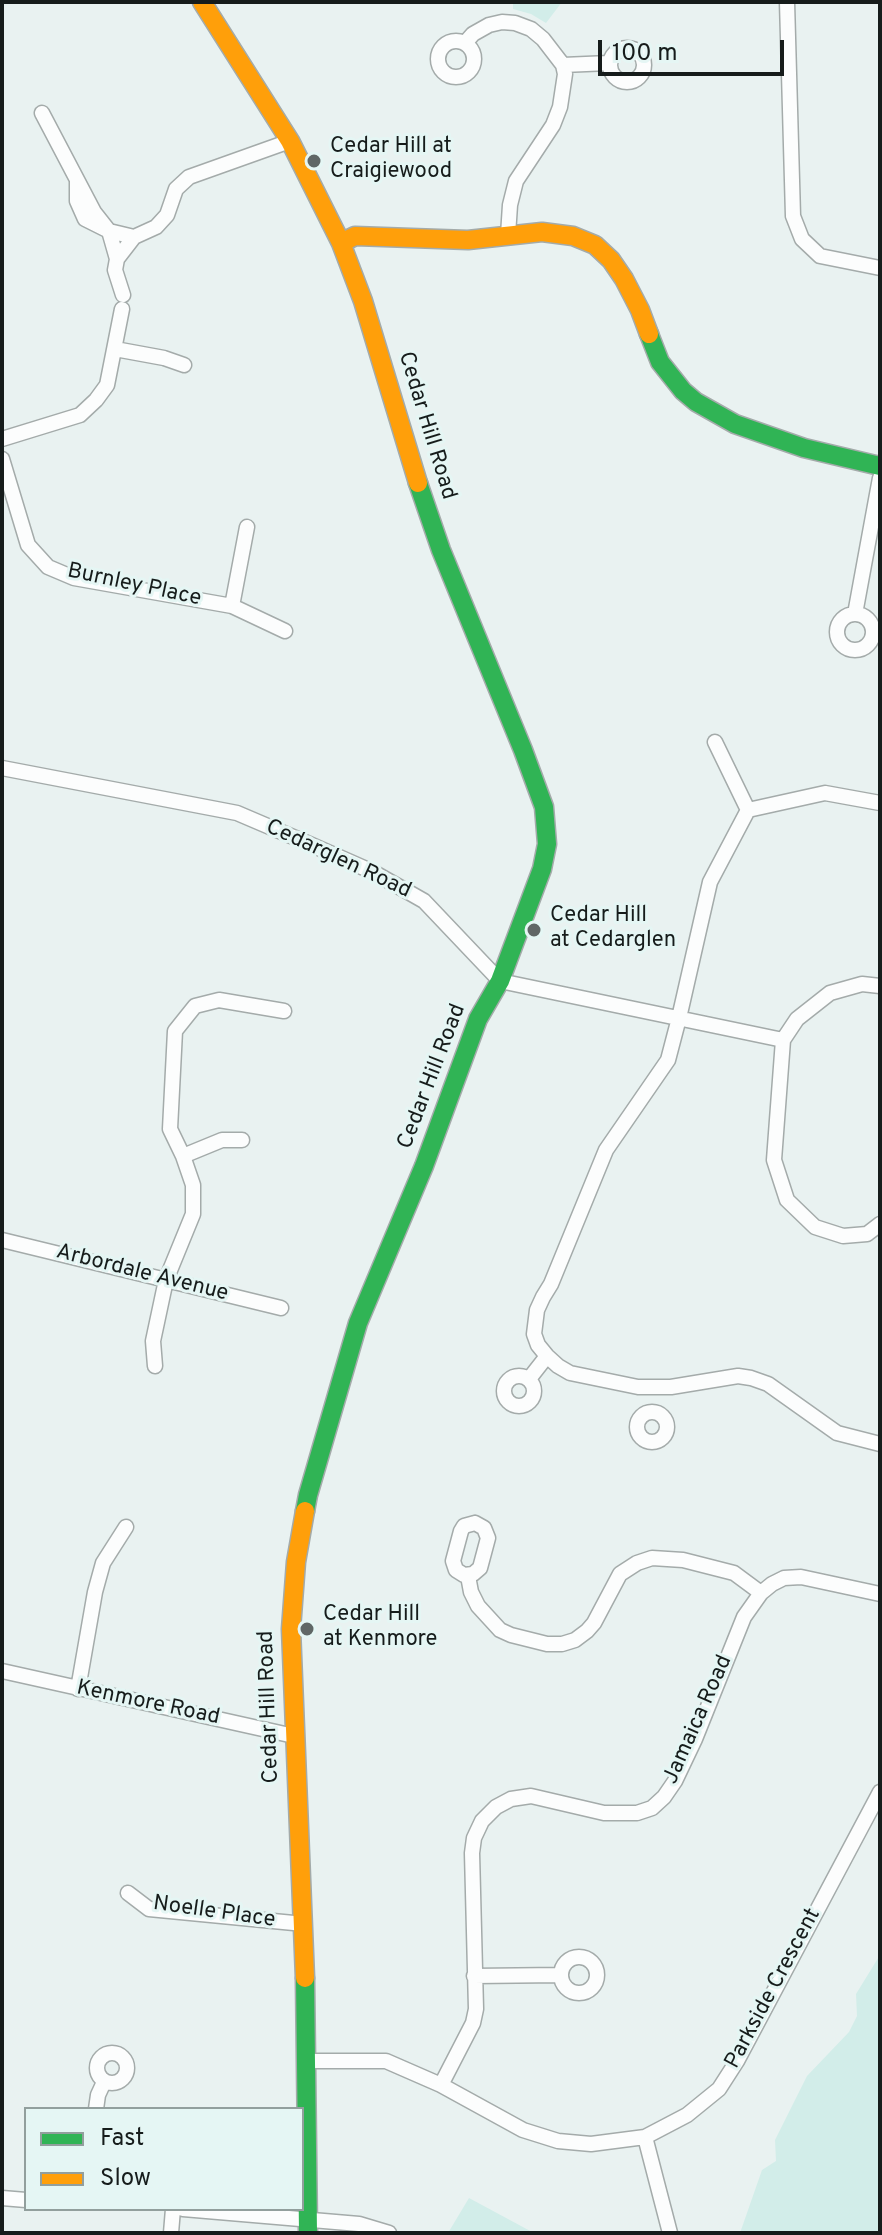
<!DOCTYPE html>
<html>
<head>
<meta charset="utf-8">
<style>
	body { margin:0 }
	#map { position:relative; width:882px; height:2235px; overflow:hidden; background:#e9f2f1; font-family:Overpass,sans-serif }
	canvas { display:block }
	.frame { position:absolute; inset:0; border:4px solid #161c1b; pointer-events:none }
	.legend { position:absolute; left:24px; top:2107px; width:280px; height:104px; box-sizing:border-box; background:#e5f6f4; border:2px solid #929f9d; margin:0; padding:10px 14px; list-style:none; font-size:24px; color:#161c1b }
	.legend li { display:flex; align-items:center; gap:16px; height:40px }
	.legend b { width:40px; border:2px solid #929f9d }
	.scale { position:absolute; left:598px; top:40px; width:186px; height:36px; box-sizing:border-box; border:4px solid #161c1b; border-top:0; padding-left:10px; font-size:24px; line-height:28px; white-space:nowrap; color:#161c1b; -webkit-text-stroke:6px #e5f6f4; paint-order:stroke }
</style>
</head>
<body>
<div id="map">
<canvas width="882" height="2235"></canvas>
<div class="frame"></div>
<ul class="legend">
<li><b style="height:10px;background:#30b455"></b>Fast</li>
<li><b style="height:10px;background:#ff9f0a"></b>Slow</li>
</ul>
<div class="scale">100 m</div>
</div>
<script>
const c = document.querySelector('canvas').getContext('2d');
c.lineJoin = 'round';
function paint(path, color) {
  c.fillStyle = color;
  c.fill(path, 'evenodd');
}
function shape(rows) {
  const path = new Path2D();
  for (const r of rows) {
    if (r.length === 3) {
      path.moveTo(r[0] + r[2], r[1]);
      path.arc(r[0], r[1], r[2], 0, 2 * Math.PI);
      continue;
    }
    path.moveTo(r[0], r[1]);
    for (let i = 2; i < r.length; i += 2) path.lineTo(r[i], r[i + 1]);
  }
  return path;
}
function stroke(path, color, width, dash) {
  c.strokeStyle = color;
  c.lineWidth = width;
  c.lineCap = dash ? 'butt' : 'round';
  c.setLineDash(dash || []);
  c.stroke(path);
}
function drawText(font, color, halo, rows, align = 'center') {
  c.font = font + ' Overpass,sans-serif';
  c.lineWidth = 6;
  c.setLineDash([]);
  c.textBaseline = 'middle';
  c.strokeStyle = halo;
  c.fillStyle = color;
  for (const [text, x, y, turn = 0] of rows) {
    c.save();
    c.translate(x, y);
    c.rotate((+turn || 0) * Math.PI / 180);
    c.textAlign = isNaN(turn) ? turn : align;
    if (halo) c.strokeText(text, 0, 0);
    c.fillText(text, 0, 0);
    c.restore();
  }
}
const green = shape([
	[513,2,562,2,546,23,531,14,513,9],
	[880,1955,880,2233,740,2233,762,2170,776,2161,775,2140,807,2076,849,2032,857,2016,856,1994],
	[469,2198,534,2233,448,2233]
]);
const street = shape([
	[787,2,793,216,802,239,820,256,880,268],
	[456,59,18],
	[465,43,473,34,489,25,502,22,515,23,531,29,543,39,563,65,565,74,560,107,553,125,516,181,510,205,508,235],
	[627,65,17],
	[563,65,609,63],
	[42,113,94,212,109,231,117,259,115,270,123,295],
	[77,180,77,201,85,219,109,231,134,237],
	[117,259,134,237,156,227,167,215,176,189,189,177,290,141],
	[115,349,164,358,184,365],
	[2,439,80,415,96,400,107,385,122,309],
	[2,459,28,545,48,567,74,578,232,606,285,631],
	[232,606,247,527],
	[855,614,880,478],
	[855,632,18],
	[715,742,748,810],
	[2,768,237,813,305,842,373,872,424,901,500,981,783,1040],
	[880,803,825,793,748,810,710,882,679,1018,668,1060,606,1150,551,1284,543,1297,537,1310,534,1334,538,1345,547,1356,558,1366,570,1373,638,1387,671,1387,738,1376,751,1378,768,1384,837,1433,880,1444],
	[880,986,862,984,830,993,797,1019,783,1040,774,1160,787,1200,815,1227,843,1236,867,1234,880,1224],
	[183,1156,222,1140,242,1140],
	[2,1240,281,1308],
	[155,1366,153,1341,166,1280,193,1214,193,1185,183,1156,170,1129,175,1031,195,1006,219,1000,284,1011],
	[519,1391,15],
	[529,1379,547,1356],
	[652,1427,15],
	[475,1523,484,1528,488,1538,480,1568,473,1574,464,1575,456,1570,453,1561,461,1531,464,1526,475,1523],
	[468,1576,471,1592,478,1606,500,1630,511,1635,547,1644,562,1644,575,1640,587,1631,594,1623,620,1574,637,1563,652,1558,683,1560,734,1573,761,1593],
	[2,1671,294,1736],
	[78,1689,95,1592,103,1563,126,1527],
	[128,1893,149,1909,304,1924],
	[579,1975,18],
	[474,1976,560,1975],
	[112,2068,15],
	[306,2061,386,2061,441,2085,523,2130,558,2141,591,2144,645,2137,687,2115,719,2089,737,2061,880,1792],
	[441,2085,473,2023,476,2009,472,1853,474,1838,482,1821,496,1807,511,1799,531,1796,604,1813,637,1813,652,1808,664,1797,675,1781,695,1739,744,1617,761,1593,772,1584,784,1578,801,1577,880,1594],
	[96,2109,98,2095,104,2082],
	[645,2137,670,2233],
	[2,2198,26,2200],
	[183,2209,359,2224,389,2233],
	[171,2233,173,2209]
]);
const fast = shape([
	[649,334,660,362,683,391,696,402,735,424,804,448,880,466],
	[305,1511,308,1495,358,1323,424,1166,478,1019,500,981,542,869,547,844,544,807,523,750,441,550,418,483],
	[305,1978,308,2233]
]);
const slow = shape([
	[202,2,290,141,341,243,363,301,418,483],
	[341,243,355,236,468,240,542,232,573,236,595,245,611,260,624,279,640,310,649,334],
	[305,1978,291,1629,296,1562,305,1511]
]);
const markers = [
	[314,161,8,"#606766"],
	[534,930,8,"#606766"],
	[307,1629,8,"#606766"]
];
const poiNames = [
	["Cedar Hill at",330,148],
	["Craigiewood",330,173],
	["Cedar Hill",550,917],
	["at Cedarglen",550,942],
	["Cedar Hill",323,1616],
	["at Kenmore",323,1641]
];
const streetNames = [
	["Cedar Hill Road",426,426,73],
	["Burnley Place",134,586,12],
	["Cedarglen Road",338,860,25],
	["Cedar Hill Road",433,1077,-69],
	["Arbordale Avenue",142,1274,14],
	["Kenmore Road",148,1704,12],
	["Cedar Hill Road",270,1707,-92],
	["Jamaica Road",699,1720,-66],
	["Noelle Place",214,1913,8],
	["Parkside Crescent",774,1989,-62]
];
paint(green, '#d2ede9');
stroke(street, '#a4abaa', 17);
stroke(fast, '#a4abaa', 21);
stroke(slow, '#a4abaa', 21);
stroke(street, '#fcfdfd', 14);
stroke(fast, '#30b455', 18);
stroke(slow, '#ff9f0a', 18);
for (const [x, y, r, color] of markers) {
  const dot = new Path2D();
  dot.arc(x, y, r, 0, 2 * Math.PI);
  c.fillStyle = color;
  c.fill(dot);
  stroke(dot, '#e5f6f4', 3);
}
drawText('22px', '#161c1b', '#e5f6f4', poiNames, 'left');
drawText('22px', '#161c1b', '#e5f6f4', streetNames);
</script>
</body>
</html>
